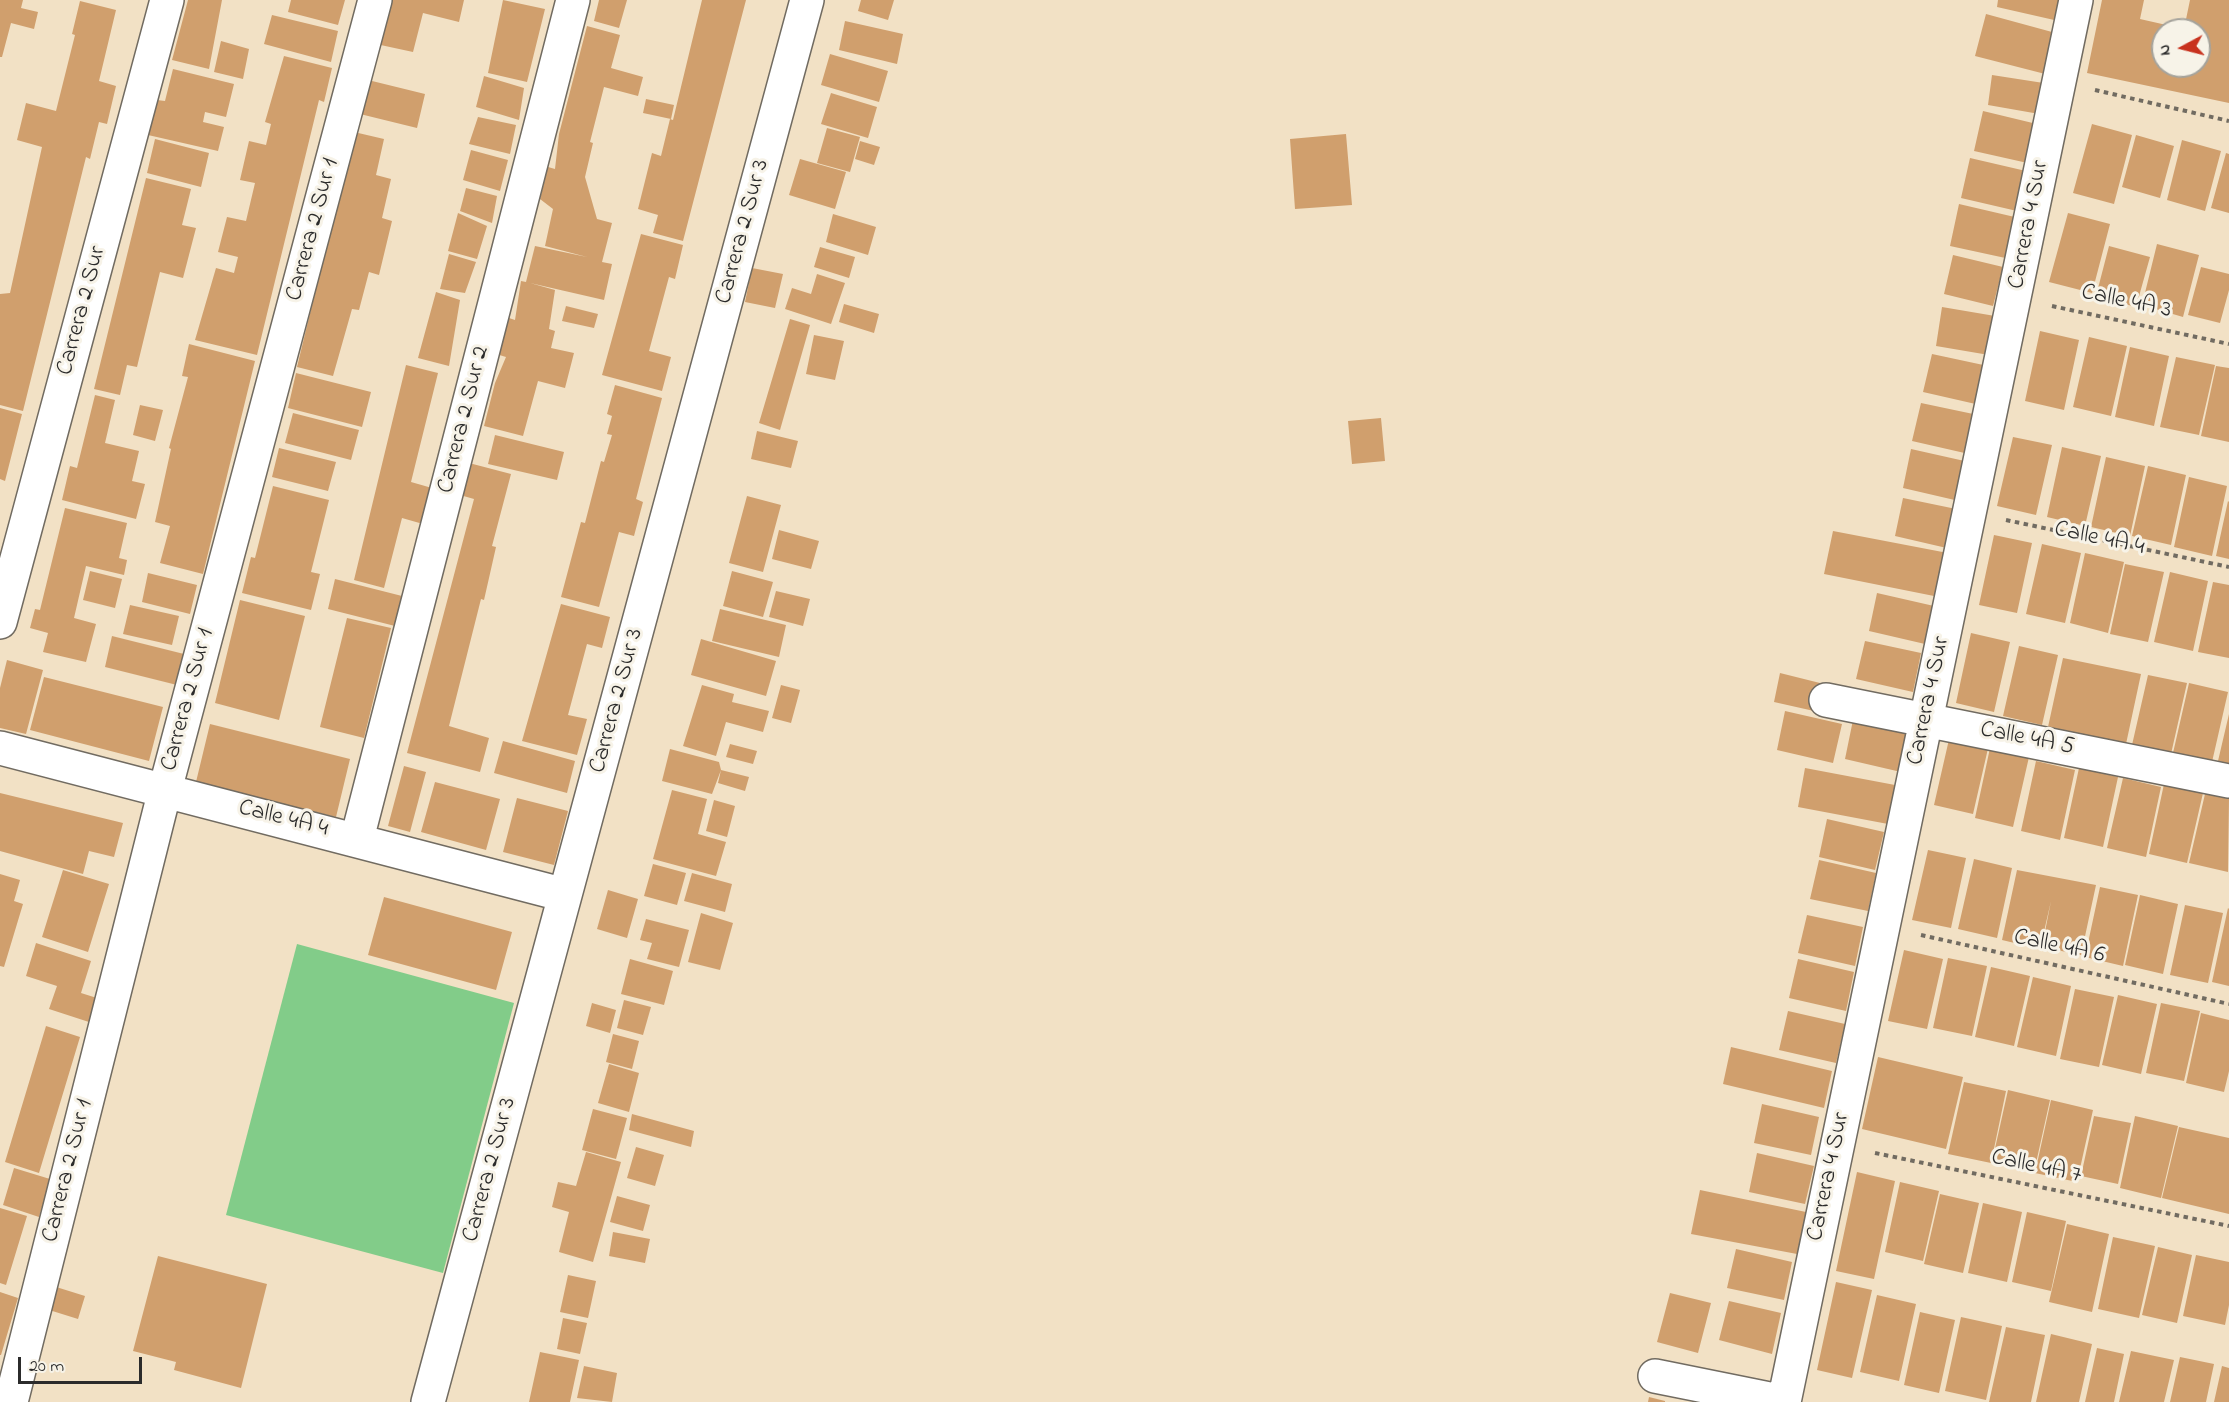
<!DOCTYPE html>
<html>
<head>
<meta charset="utf-8">
<style>
	body { margin:0 }
	#map { position:relative; width:2229px; height:1402px; overflow:hidden; background:#f2e1c5; font-family:"Indie Flower",sans-serif }
	canvas { display:block }
	.north { position:absolute; left:2151px; top:18px; width:60px; height:60px; box-sizing:border-box; background:#f7f3e8; border:2px solid #a5a39c; border-radius:50%; rotate:263deg; font-size:16px; font-weight:700; line-height:24px; text-align:center; color:#2b2b2b }
	.north::after { content:''; display:block; margin:auto; width:21px; height:27px; background:#c8321e; clip-path:polygon(50% 0,100% 100%,50% 72%,0 100%) }
	.scale { position:absolute; left:18px; top:1357px; width:124px; height:27px; box-sizing:border-box; border:3px solid #2b2b2b; border-top:0; padding-left:8px; font-size:18px; line-height:21px; white-space:nowrap; color:#2b2b2b; -webkit-text-stroke:4px #f7f3e8; paint-order:stroke }
</style>
</head>
<body>
<div id="map">
<canvas width="2229" height="1402"></canvas>
<div class="north">N</div>
<div class="scale">20 m</div>
</div>
<script>
const c = document.querySelector('canvas').getContext('2d');
c.lineJoin = 'round';
function paint(path, color) {
  c.fillStyle = color;
  c.fill(path, 'evenodd');
}
function shape(rows) {
  const path = new Path2D();
  for (const r of rows) {
    path.moveTo(r[0], r[1]);
    for (let i = 2; i < r.length; i += 2) path.lineTo(r[i], r[i + 1]);
  }
  return path;
}
function stroke(path, color, width, dash) {
  c.strokeStyle = color;
  c.lineWidth = width;
  c.lineCap = dash ? 'butt' : 'round';
  c.setLineDash(dash || []);
  c.stroke(path);
}
function drawText(font, color, halo, rows, align = 'center') {
  c.font = font + ' "Indie Flower",sans-serif';
  c.lineWidth = 6;
  c.setLineDash([]);
  c.textBaseline = 'middle';
  c.strokeStyle = halo;
  c.fillStyle = color;
  for (const [text, x, y, turn = 0] of rows) {
    c.save();
    c.translate(x, y);
    c.rotate((+turn || 0) * Math.PI / 180);
    c.textAlign = isNaN(turn) ? turn : align;
    if (halo) c.strokeText(text, 0, 0);
    c.fillText(text, 0, 0);
    c.restore();
  }
}
const green = shape([
	[297,944,514,1003,443,1273,226,1215]
]);
const building = shape([
	[0,0,23,0,21,8,38,12,34,29,11,23,2,57,0,57],
	[188,0,222,0,209,69,172,60],
	[291,0,345,0,338,25,288,12],
	[387,0,464,0,459,22,423,13,413,52,376,44],
	[503,0,545,9,527,82,488,73],
	[599,0,627,0,619,28,594,21],
	[702,0,746,0,683,241,653,233,658,215,638,209,652,153,661,156,670,119,673,120],
	[861,0,894,0,888,20,858,11],
	[1998,0,2068,0,2063,22,1997,7],
	[2102,0,2144,0,2140,19,2184,29,2190,0,2229,0,2229,103,2087,73],
	[2163,30,2199,30,2199,66,2163,66],
	[80,1,116,10,99,81,116,86,107,124,99,122,90,159,86,157,23,411,0,405,0,294,10,293,42,147,17,140,26,103,56,111,75,35,72,34],
	[1986,14,2063,35,2053,76,1975,56],
	[272,15,338,31,331,62,264,44],
	[845,21,903,34,897,64,839,50],
	[587,26,620,35,611,68,643,77,638,96,604,87,590,142,593,143,585,177,597,219,612,223,602,262,612,264,604,300,530,283,555,290,549,329,555,331,551,348,574,353,565,388,538,381,523,436,484,426,495,383,506,357,496,354,506,317,515,320,521,281,526,282,535,246,587,257,545,246,553,209,540,199,548,167,555,169,559,134],
	[221,41,249,49,243,79,214,72],
	[830,54,888,71,879,102,821,85],
	[284,56,332,68,324,102,319,100,257,355,195,340,216,268,234,273,238,257,218,252,227,217,246,221,255,183,240,180,249,141,266,145,271,124,265,122],
	[173,69,234,84,226,117,205,112,203,122,224,127,218,151,148,135,157,100,165,101],
	[1992,75,2050,84,2045,115,1988,105],
	[484,76,524,88,519,120,476,107],
	[368,80,425,94,417,128,360,114],
	[831,93,877,107,868,138,821,124],
	[646,99,674,105,671,119,643,113],
	[1983,111,2041,125,2032,164,1974,151],
	[478,117,516,125,510,154,469,144],
	[2092,124,2132,135,2114,204,2073,193],
	[827,128,860,137,850,172,817,163],
	[354,132,384,139,376,175,391,179,382,218,392,221,379,275,369,272,359,310,352,309,333,376,297,367],
	[1346,134,1352,205,1295,209,1290,139],
	[2136,135,2174,146,2160,198,2122,187],
	[155,139,209,153,201,187,147,173],
	[2182,140,2221,151,2205,211,2167,200],
	[860,141,880,147,874,165,855,159],
	[471,150,508,160,500,191,463,180],
	[2226,153,2229,154,2229,213,2211,208],
	[1970,158,2026,171,2017,211,1961,198],
	[800,159,846,172,835,209,789,195],
	[146,178,191,189,182,225,196,228,183,278,160,272,137,367,127,365,120,395,94,389],
	[466,188,497,196,492,223,460,211],
	[1959,204,2019,218,2010,259,1950,246],
	[458,213,487,226,477,259,448,251],
	[2068,213,2110,224,2092,293,2049,282],
	[833,214,876,227,868,255,826,242],
	[641,234,683,245,675,279,669,277,649,351,671,357,662,391,602,375],
	[2157,244,2199,255,2183,317,2142,305],
	[2109,246,2150,257,2136,307,2096,296],
	[820,247,855,257,849,278,814,267],
	[449,254,476,262,465,293,440,289],
	[1953,255,2003,267,1993,306,1944,294],
	[2201,267,2229,274,2229,290,2220,323,2188,315],
	[752,268,783,274,775,308,745,302],
	[817,274,845,283,831,324,785,309,792,288,811,294],
	[436,292,460,300,449,366,418,358],
	[844,304,879,314,874,333,839,322],
	[566,306,598,314,594,328,562,321],
	[1942,307,1995,316,1989,355,1936,346],
	[790,319,810,325,780,430,759,423],
	[2040,331,2079,340,2064,410,2025,401],
	[814,335,844,341,835,380,806,374],
	[2089,337,2127,346,2111,416,2073,407],
	[189,344,255,361,203,574,160,563,170,526,155,522,171,449,169,448,188,377,182,376],
	[2130,347,2169,356,2154,426,2115,417],
	[1932,354,1988,366,1980,405,1923,392],
	[2176,357,2215,365,2199,435,2160,427],
	[406,365,438,373,411,482,432,488,423,524,402,518,384,588,354,580],
	[2216,366,2229,368,2229,442,2201,436],
	[296,373,371,392,362,427,288,408],
	[615,385,662,398,636,499,643,502,634,536,619,532,599,607,561,597,581,522,585,523,601,461,604,462,612,435,607,434,612,416,607,414],
	[95,395,115,400,105,443,139,451,132,481,145,484,136,519,62,500,70,466,77,468],
	[1921,403,1978,415,1969,454,1912,441],
	[140,405,163,410,155,441,133,435],
	[0,408,22,414,5,481,0,479],
	[293,413,359,430,351,460,285,443],
	[1381,418,1385,461,1352,464,1348,421],
	[757,431,798,441,791,468,751,459],
	[495,435,564,452,557,480,488,464],
	[2013,437,2052,445,2036,515,1997,506],
	[2062,447,2101,456,2085,526,2047,517],
	[279,448,336,462,328,491,272,477],
	[1911,449,1969,462,1959,501,1903,488],
	[2106,457,2145,466,2130,536,2091,527],
	[469,463,511,474,492,546,496,547,489,578,484,600,481,599,449,726,489,738,480,772,407,753,474,499,460,495],
	[2148,466,2186,475,2171,545,2132,536],
	[2189,477,2227,486,2212,556,2174,547],
	[273,486,329,500,311,572,320,574,311,610,242,593,251,557,255,558],
	[747,496,781,505,763,572,729,563],
	[1903,498,1961,510,1951,549,1895,536],
	[2228,501,2229,502,2229,559,2216,556],
	[65,508,127,523,119,558,127,560,124,575,86,566,74,618,96,624,86,662,43,652,48,633,30,628,35,609,40,610],
	[779,530,819,541,811,569,772,559],
	[1833,531,1953,554,1944,598,1824,574],
	[1994,535,2032,543,2017,613,1979,605],
	[2042,544,2081,553,2065,623,2026,614],
	[2085,553,2124,562,2108,633,2070,623],
	[2125,564,2164,572,2148,642,2110,634],
	[90,571,122,579,115,608,83,600],
	[732,571,773,582,763,617,723,606],
	[2170,572,2208,581,2193,651,2154,642],
	[148,573,197,585,190,614,142,602],
	[335,579,402,596,395,626,328,609],
	[2213,582,2229,585,2229,658,2198,652],
	[776,591,810,599,803,626,769,617],
	[1877,593,1934,606,1925,644,1869,631],
	[240,600,305,616,279,720,215,703],
	[561,604,610,617,602,648,587,644,568,715,587,719,577,755,522,741],
	[130,605,179,616,172,645,123,634],
	[720,609,786,625,779,657,712,641],
	[347,618,391,628,364,738,320,727],
	[1971,633,2010,642,1994,712,1956,703],
	[112,636,184,654,177,685,105,667],
	[701,639,776,661,766,696,691,675],
	[1865,641,1921,653,1913,692,1856,679],
	[2019,646,2058,655,2042,725,2003,716],
	[2063,658,2141,674,2126,744,2048,727],
	[7,660,43,670,26,734,0,728,0,688],
	[1780,673,1820,683,1814,711,1774,702],
	[2148,675,2187,683,2171,754,2132,745],
	[44,677,163,707,149,761,30,730],
	[2189,683,2228,692,2212,762,2173,753],
	[702,685,734,694,732,702,769,711,763,732,726,722,716,756,683,746],
	[781,685,800,690,791,723,772,718],
	[1785,711,1842,724,1833,763,1777,750],
	[2229,714,2229,764,2218,761],
	[1853,720,1910,733,1901,772,1845,759],
	[210,724,350,759,336,817,196,782],
	[1950,735,1989,744,1973,814,1934,805],
	[503,741,575,761,567,793,494,773],
	[730,744,757,751,753,764,726,757],
	[1990,748,2029,757,2013,827,1975,818],
	[670,749,719,762,721,770,712,794,662,781],
	[2036,761,2075,770,2060,840,2021,831],
	[404,766,426,772,410,832,388,826],
	[1805,768,1895,785,1888,824,1798,807],
	[2079,768,2118,777,2103,847,2064,838],
	[721,770,749,777,745,791,718,783],
	[2123,778,2161,787,2146,857,2107,848],
	[435,782,500,799,486,850,421,832],
	[2164,784,2203,793,2187,863,2149,854],
	[672,790,707,799,698,834,726,842,716,876,653,859],
	[0,793,123,823,114,857,89,851,83,874,0,851],
	[2205,794,2229,799,2228,872,2189,863],
	[517,798,568,811,554,865,503,852],
	[714,800,735,806,727,837,706,831],
	[1827,819,1884,832,1875,870,1819,857],
	[1928,850,1966,858,1951,928,1912,920],
	[1974,859,2012,868,1997,938,1958,929],
	[1819,860,1876,873,1868,911,1810,899],
	[653,864,686,873,677,905,644,896],
	[63,870,109,884,88,952,42,937],
	[2017,870,2096,885,2081,955,2042,947,2051,901,2040,949,2002,940],
	[692,873,732,884,725,912,684,901],
	[0,874,20,880,14,901,23,904,4,967,0,966],
	[2100,887,2138,895,2123,966,2085,957],
	[608,890,638,899,627,938,597,929],
	[2140,895,2178,904,2163,974,2125,965],
	[384,897,512,932,496,990,368,955],
	[2185,905,2223,913,2208,983,2170,975],
	[2228,908,2229,909,2229,986,2212,982],
	[701,913,733,923,720,970,688,962],
	[1807,915,1863,927,1855,966,1798,953],
	[646,919,689,930,679,967,647,959,652,943,640,940],
	[36,943,91,961,81,993,100,999,92,1023,49,1009,57,986,26,976],
	[1904,950,1943,959,1927,1029,1888,1021],
	[1948,958,1987,966,1972,1036,1933,1028],
	[630,959,673,971,664,1005,621,994],
	[1798,959,1854,972,1846,1011,1789,998],
	[1991,967,2030,976,2014,1046,1975,1037],
	[2033,977,2071,986,2056,1056,2017,1047],
	[2075,989,2114,997,2099,1067,2060,1059],
	[2118,995,2157,1004,2141,1074,2102,1065],
	[624,1000,651,1007,643,1035,617,1028],
	[592,1003,616,1010,610,1033,586,1026],
	[2161,1003,2200,1011,2184,1081,2146,1073],
	[1788,1011,1845,1024,1836,1063,1779,1050],
	[2201,1013,2229,1020,2229,1071,2224,1092,2186,1083],
	[46,1026,80,1037,39,1173,5,1162],
	[613,1034,639,1041,632,1069,606,1062],
	[1731,1047,1832,1071,1824,1108,1723,1084],
	[1878,1057,1963,1077,1946,1149,1862,1129],
	[609,1064,639,1073,629,1112,598,1103],
	[1964,1082,2006,1091,1991,1163,1948,1154],
	[2008,1090,2050,1100,2034,1172,1992,1162],
	[2051,1100,2093,1110,2077,1182,2035,1173],
	[1762,1104,1819,1117,1811,1155,1754,1143],
	[593,1109,627,1118,616,1159,582,1150],
	[632,1114,694,1131,691,1147,629,1130],
	[2094,1116,2131,1123,2118,1184,2081,1176],
	[2135,1116,2178,1126,2161,1198,2120,1188],
	[2179,1127,2229,1138,2229,1214,2162,1198],
	[636,1147,664,1155,655,1186,627,1178],
	[586,1152,621,1162,593,1262,559,1252,569,1212,552,1207,558,1182,576,1186],
	[1757,1153,1814,1166,1805,1204,1749,1192],
	[14,1168,50,1179,39,1217,3,1205],
	[1857,1172,1895,1181,1874,1279,1836,1271],
	[1900,1182,1939,1191,1923,1261,1885,1252],
	[1700,1190,1806,1212,1797,1254,1691,1234],
	[1940,1194,1979,1203,1963,1273,1924,1264],
	[617,1196,650,1205,643,1231,610,1222],
	[1983,1203,2022,1212,2007,1282,1968,1273],
	[0,1208,27,1216,6,1285,0,1283],
	[2027,1212,2066,1221,2051,1291,2012,1282],
	[2067,1224,2109,1234,2092,1312,2049,1302],
	[613,1232,650,1239,645,1263,609,1256],
	[2113,1237,2155,1246,2139,1318,2098,1309],
	[2158,1247,2192,1255,2177,1323,2142,1315],
	[1736,1249,1792,1262,1784,1300,1727,1288],
	[2196,1255,2229,1262,2229,1305,2225,1325,2183,1316],
	[158,1256,267,1284,241,1388,174,1370,176,1362,133,1351],
	[568,1275,596,1281,588,1318,560,1312],
	[1836,1282,1872,1290,1852,1378,1817,1370],
	[53,1286,85,1296,78,1319,46,1309],
	[0,1292,18,1298,1,1355,0,1355],
	[1670,1293,1711,1303,1698,1353,1657,1342],
	[1877,1295,1916,1304,1899,1381,1860,1372],
	[1729,1301,1781,1313,1772,1354,1719,1340],
	[1920,1312,1955,1320,1939,1393,1904,1385],
	[1961,1317,2002,1326,1986,1400,1945,1391],
	[563,1318,587,1323,580,1354,557,1349],
	[2006,1327,2045,1335,2031,1402,1989,1402],
	[2051,1334,2092,1344,2079,1402,2036,1402],
	[2097,1348,2124,1354,2114,1402,2085,1402],
	[2131,1351,2174,1360,2164,1402,2119,1402],
	[540,1352,579,1360,570,1402,529,1402],
	[2180,1357,2214,1364,2206,1402,2170,1402],
	[584,1366,617,1373,612,1402,577,1398],
	[2222,1366,2229,1368,2229,1402,2214,1402],
	[1649,1397,1665,1401,1665,1402,1648,1402]
]);
const path = shape([
	[2095,90,2229,121],
	[2052,306,2229,344],
	[2006,520,2229,567],
	[1921,935,2229,1004],
	[1875,1153,2229,1226]
]);
const street = shape([
	[0,622,167,0],
	[1826,700,2229,781],
	[0,748,565,895],
	[357,839,573,0],
	[1655,1376,1784,1402,2076,0],
	[11,1402,165,790,375,0],
	[428,1402,807,0]
]);
const streetNames = [
	["Carrera 4 Sur",2030,225,-79],
	["Carrera 2 Sur 1",314,230,-75],
	["Carrera 2 Sur 3",744,232,-75],
	["Calle 4A 3",2126,303,12],
	["Carrera 2 Sur",83,311,-75],
	["Carrera 2 Sur 2",465,420,-76],
	["Calle 4A 4",2099,540,12],
	["Carrera 2 Sur 1",189,700,-75],
	["Carrera 2 Sur 3",618,701,-75],
	["Carrera 4 Sur",1930,701,-78],
	["Calle 4A 5",2027,740,11],
	["Calle 4A 4",283,820,14],
	["Calle 4A 6",2059,948,12],
	["Calle 4A 7",2036,1168,12],
	["Carrera 2 Sur 3",491,1170,-75],
	["Carrera 2 Sur 1",69,1171,-76],
	["Carrera 4 Sur",1830,1177,-78]
];
paint(green, '#82cc89');
paint(building, '#d09f6d');
stroke(street, '#716b61', 36);
stroke(path, '#716b61', 4, [4.5, 4.5]);
stroke(street, '#fff', 33);
drawText('24px', '#2b2b2b', '#f7f3e8', streetNames);
</script>
</body>
</html>
